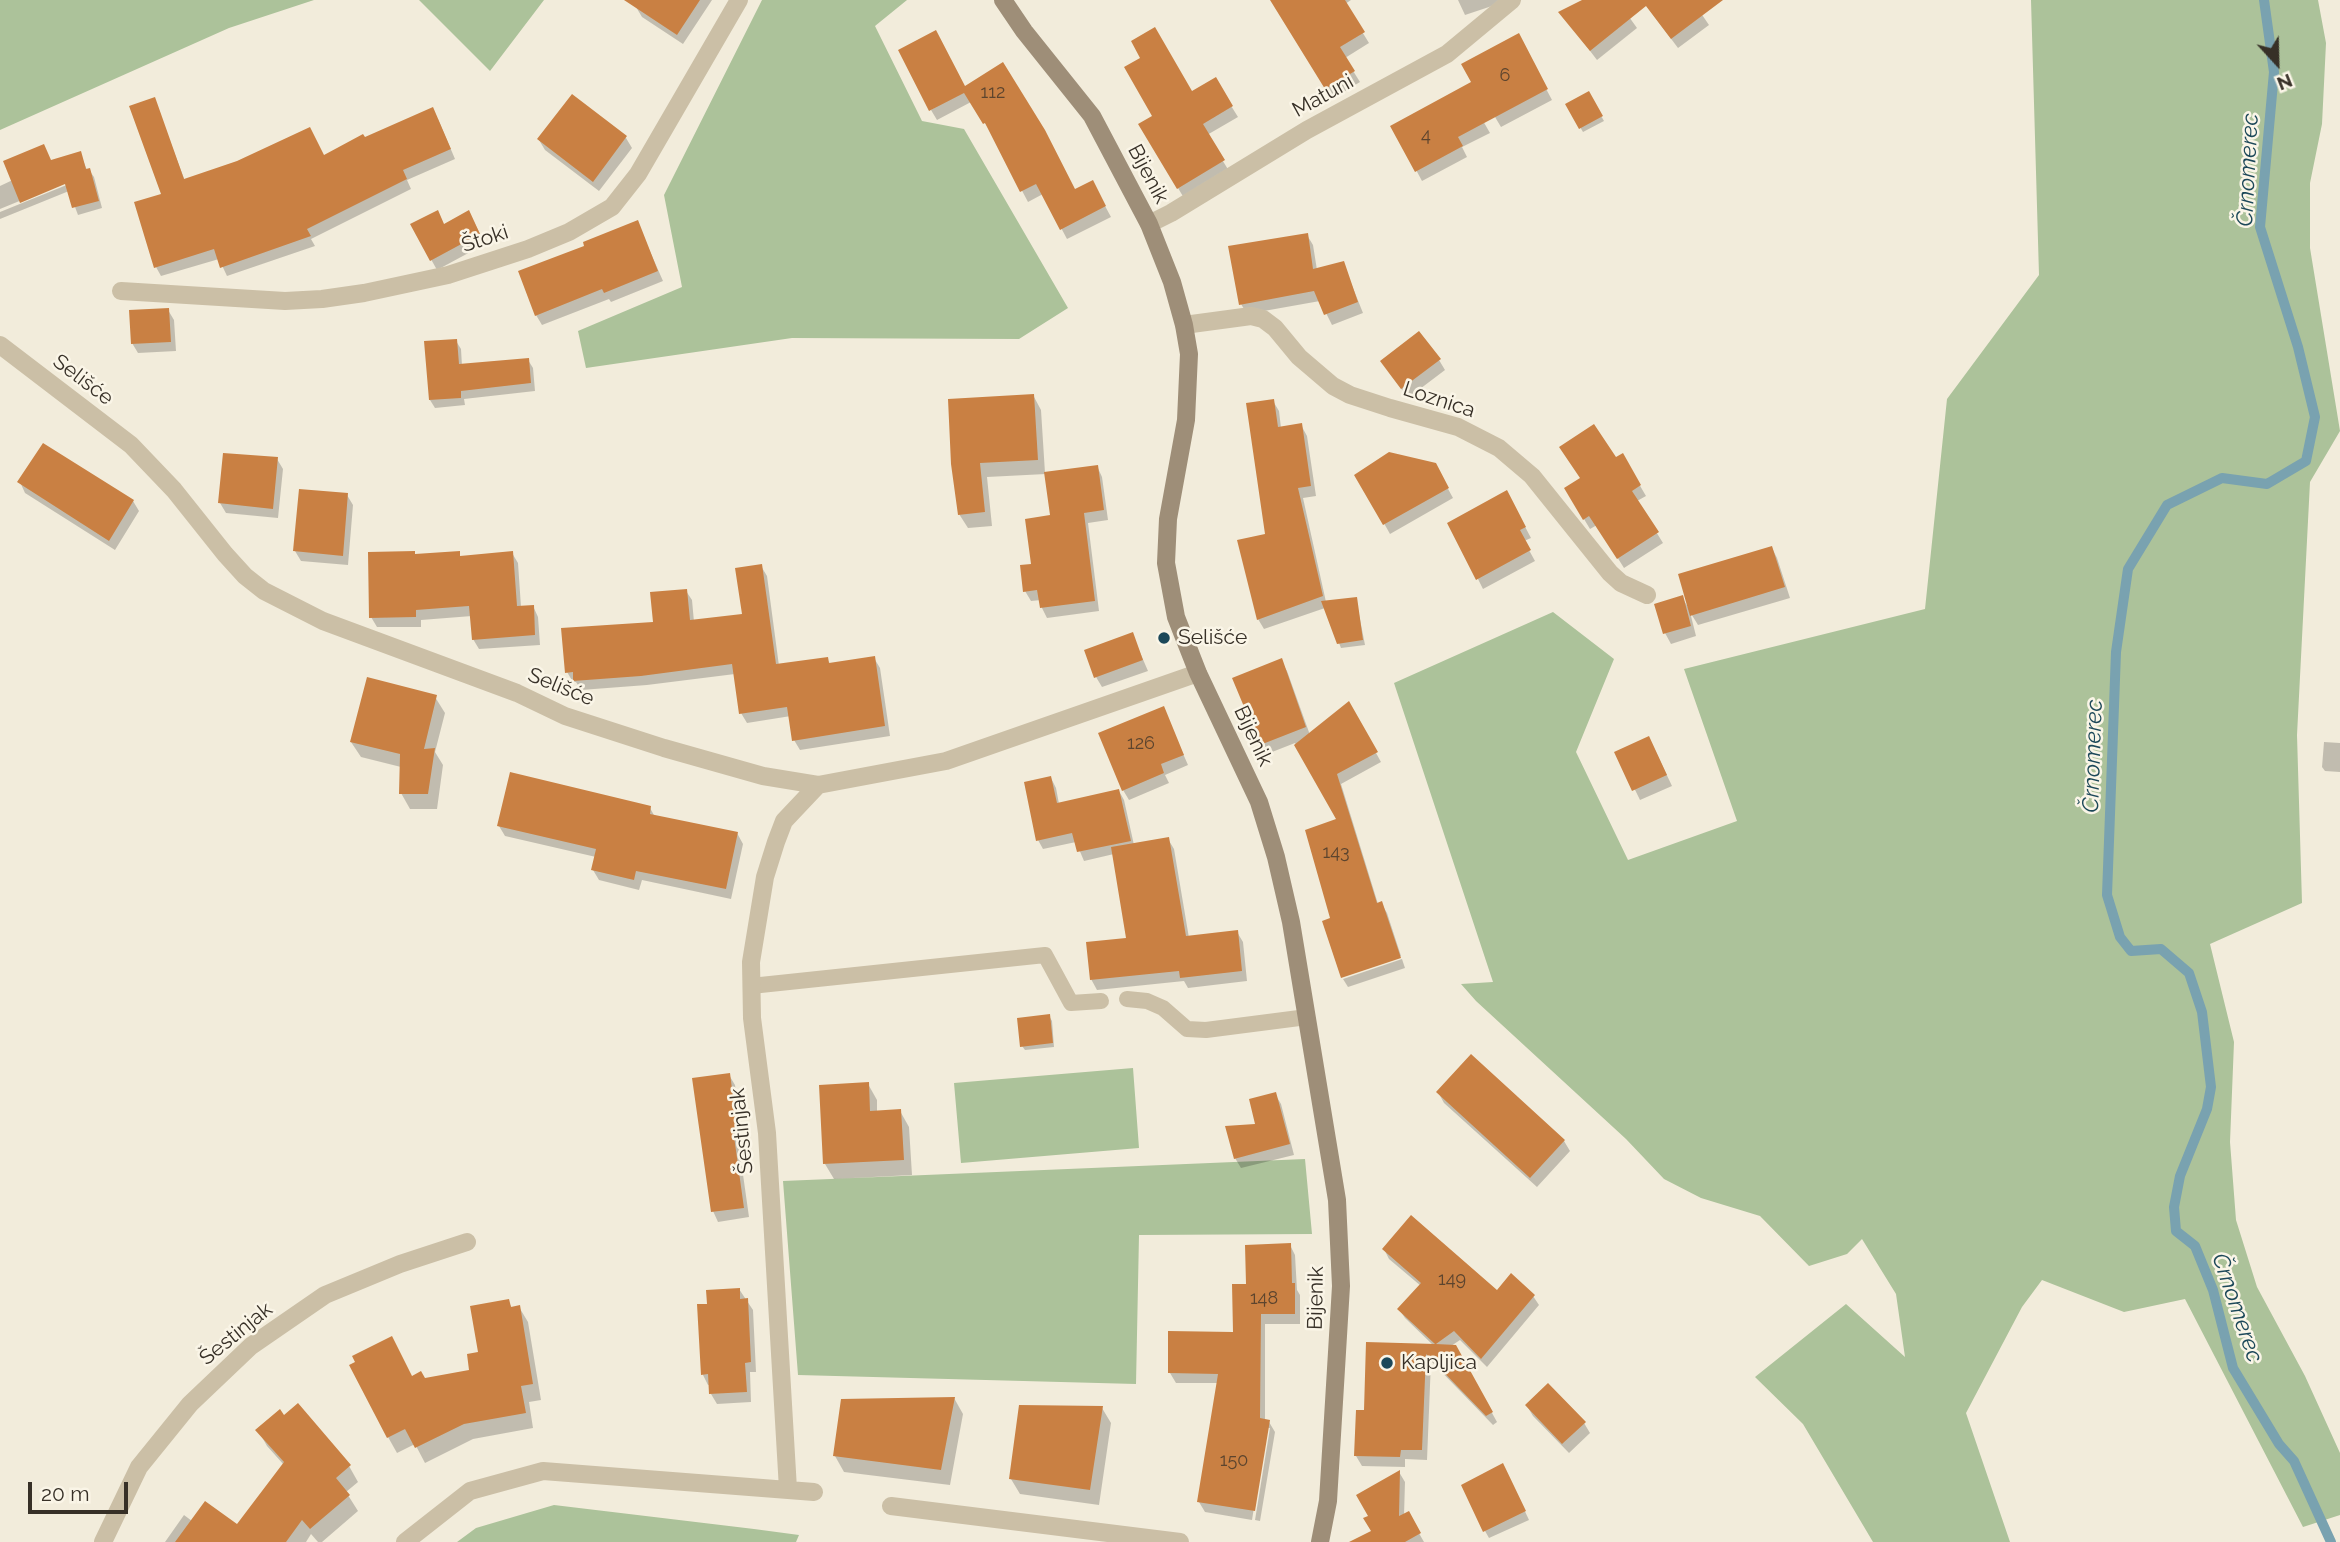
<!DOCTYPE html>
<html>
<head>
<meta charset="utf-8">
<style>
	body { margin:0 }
	#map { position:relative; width:2340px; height:1542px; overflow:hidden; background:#f2ecdb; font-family:Raleway,sans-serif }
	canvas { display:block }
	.north { position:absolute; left:2242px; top:28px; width:70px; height:70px; -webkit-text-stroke:5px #faf5e7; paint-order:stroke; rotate:158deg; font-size:19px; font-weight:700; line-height:28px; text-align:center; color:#373027 }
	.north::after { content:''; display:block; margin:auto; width:24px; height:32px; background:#373027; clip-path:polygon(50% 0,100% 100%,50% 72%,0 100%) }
	.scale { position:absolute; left:28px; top:1482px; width:100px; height:32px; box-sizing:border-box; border:4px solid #373027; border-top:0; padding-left:9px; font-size:21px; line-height:24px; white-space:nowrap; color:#373027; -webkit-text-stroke:5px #faf5e7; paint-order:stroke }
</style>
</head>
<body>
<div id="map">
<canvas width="2340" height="1542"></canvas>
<div class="north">N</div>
<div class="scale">20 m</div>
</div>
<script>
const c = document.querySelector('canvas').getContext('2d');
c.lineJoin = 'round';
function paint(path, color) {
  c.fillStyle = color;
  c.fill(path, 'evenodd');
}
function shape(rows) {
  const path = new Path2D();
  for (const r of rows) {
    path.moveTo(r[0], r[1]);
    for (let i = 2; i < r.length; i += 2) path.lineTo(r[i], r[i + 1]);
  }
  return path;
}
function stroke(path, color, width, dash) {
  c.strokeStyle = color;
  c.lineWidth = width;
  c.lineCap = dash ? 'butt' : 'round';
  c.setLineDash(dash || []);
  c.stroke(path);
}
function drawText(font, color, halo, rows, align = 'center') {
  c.font = font + ' Raleway,sans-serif';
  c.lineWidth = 5;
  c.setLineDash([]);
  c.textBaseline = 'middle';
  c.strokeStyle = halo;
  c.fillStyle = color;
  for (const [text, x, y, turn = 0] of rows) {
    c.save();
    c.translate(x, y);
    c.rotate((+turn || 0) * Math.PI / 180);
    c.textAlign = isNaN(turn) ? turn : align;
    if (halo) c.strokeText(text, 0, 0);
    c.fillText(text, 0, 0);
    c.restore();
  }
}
const green = shape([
	[0,0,314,0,229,28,0,130],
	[419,0,544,0,490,71],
	[762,0,907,0,875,26,922,121,964,129,1068,308,1019,339,792,338,586,368,578,331,682,287,664,195],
	[2031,0,2318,0,2326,43,2322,124,2310,183,2310,248,2340,431,2310,482,2297,735,2302,903,2210,944,2234,1042,2230,1142,2236,1220,2257,1287,2305,1376,2340,1453,2340,1515,2303,1527,2185,1299,2124,1312,2042,1280,2022,1307,1966,1413,2010,1542,1873,1542,1803,1424,1755,1377,1846,1304,1905,1357,1896,1294,1862,1239,1847,1254,1809,1266,1760,1216,1701,1198,1664,1179,1626,1139,1476,1001,1461,984,1493,982,1394,683,1553,612,1614,659,1576,752,1628,860,1737,821,1684,669,1925,609,1947,399,2039,275],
	[1133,1068,1139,1148,961,1163,954,1083],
	[1305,1159,1312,1234,1139,1235,1136,1384,798,1375,783,1181],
	[554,1505,754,1529,799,1535,796,1542,457,1542,476,1528]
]);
const shadow = shape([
	[641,0,712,0,683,44,642,17,636,7],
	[1271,0,1351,0,1345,4,1369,43,1345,58,1360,82,1332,99],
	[1458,0,1500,0,1501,3,1465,15],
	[1585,0,1617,0,1637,28,1597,60,1561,13],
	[1642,0,1692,0,1709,25,1678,48],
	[1518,36,1552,100,1501,127,1495,117],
	[1143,59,1192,94,1215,80,1238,117,1207,135,1229,171,1184,198,1140,125,1154,116],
	[965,88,1075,191,1098,193,1111,217,1067,239,1043,194,1028,202,991,132,971,102,937,120,931,110],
	[1464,88,1490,133,1462,147,1467,157,1422,181,1393,127],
	[1588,93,1604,121,1583,132,1567,105],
	[572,96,626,138,632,148,599,191,545,150,539,140],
	[154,99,185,181,324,157,364,139,438,119,455,159,407,180,411,189,311,239,315,246,227,276,219,259,161,276,156,267,163,195],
	[80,153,87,170,89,170,94,177,102,208,78,215,69,191,0,219,0,212,74,182,73,179,0,209,0,186,51,162],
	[474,222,485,244,437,270,412,225,445,226],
	[637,222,663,281,611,302,609,299,542,325,536,315,587,247],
	[1307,235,1313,245,1317,270,1343,263,1363,313,1332,325,1320,301,1247,314,1241,304],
	[168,310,174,320,176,351,138,353,132,343],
	[456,341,461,349,462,366,528,360,533,368,535,391,464,399,465,405,435,408,430,400],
	[1439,360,1445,370,1408,398,1388,371],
	[1033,395,1041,410,1045,473,1097,466,1102,477,1108,520,1088,523,1099,611,1047,618,1042,608,1041,600,1031,601,1025,591,1052,517,1046,474,987,477,992,526,968,528,959,514,953,464],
	[1273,401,1279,411,1281,428,1301,425,1307,436,1316,496,1303,498,1326,602,1356,599,1365,645,1341,648,1325,608,1264,629,1258,619,1267,535],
	[1622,455,1646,496,1637,501,1663,543,1624,568,1597,525,1590,529,1566,489],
	[277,459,283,469,278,518,226,513,220,503],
	[1435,465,1453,498,1390,534,1357,475],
	[20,482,133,501,139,511,115,550,25,493],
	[347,495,353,505,348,565,301,561,295,551],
	[1512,502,1531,538,1524,541,1535,561,1483,589,1478,579],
	[1772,548,1777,558,1790,598,1698,625,1690,612,1696,636,1671,644,1665,633,1656,605,1682,597,1689,609],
	[459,553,461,558,512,553,518,563,521,607,533,606,538,617,540,645,479,649,473,639,472,616,421,620,421,627,377,627,371,617,416,556],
	[761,566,767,576,779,666,827,659,831,665,874,658,880,668,890,736,800,750,794,740,791,716,747,723,741,713,735,674,647,685,581,690,576,682,573,682,567,672,655,623,686,591,692,600,694,622,744,616],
	[1132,634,1148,671,1102,687,1096,677],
	[1281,661,1287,671,1310,735,1349,704,1381,762,1341,784,1378,904,1381,903,1387,913,1401,956,1342,976,1332,919,1339,820,1295,743,1267,754,1261,744],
	[435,697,445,713,435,752,443,765,437,809,410,809,401,793,401,767,361,757,351,742],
	[1163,708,1188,765,1165,775,1169,783,1129,800,1123,790],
	[2324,742,2340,743,2340,772,2325,771,2322,767],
	[1654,748,1672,786,1640,800,1617,753],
	[1051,778,1056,788,1059,804,1119,791,1124,800,1134,845,1168,839,1174,849,1189,938,1237,932,1243,942,1247,981,1188,988,1184,981,1097,990,1091,979,1128,939,1114,854,1084,861,1076,842,1043,849,1038,840],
	[650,808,655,817,737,833,743,844,731,899,642,880,639,890,599,880,593,870,596,857,505,836,499,826],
	[1402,959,1405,968,1348,987,1343,979],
	[1049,1016,1052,1021,1054,1047,1025,1050,1022,1046],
	[729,1075,735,1085,742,1138,738,1139,749,1217,718,1222,713,1211],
	[868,1084,877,1100,877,1113,900,1111,909,1127,912,1175,834,1179,825,1164],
	[1438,1092,1564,1141,1570,1151,1537,1187,1444,1103],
	[1275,1094,1281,1104,1294,1155,1241,1168,1235,1158],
	[1290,1245,1295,1255,1297,1290,1300,1295,1300,1324,1265,1324,1265,1421,1269,1422,1275,1432,1260,1521,1255,1520,1270,1428,1267,1428,1252,1520,1205,1512,1199,1502,1218,1383,1176,1383,1170,1373,1234,1333,1248,1286],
	[1384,1249,1497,1292,1533,1296,1539,1305,1487,1367,1460,1340,1451,1346,1455,1346,1497,1422,1493,1425,1431,1361,1427,1460,1405,1459,1405,1467,1362,1466,1356,1456,1357,1411,1366,1412,1434,1346,1405,1318,1399,1309,1421,1286,1389,1259],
	[739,1289,753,1310,756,1372,750,1372,751,1402,717,1404,711,1394,711,1385,708,1385,703,1375,709,1305],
	[508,1301,512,1308,519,1307,528,1322,541,1400,529,1402,533,1428,473,1439,425,1463,415,1444,397,1453,388,1437,413,1378,425,1380,471,1371],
	[954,1398,963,1414,950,1485,844,1472,835,1456],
	[297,1405,349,1466,358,1482,346,1492,358,1511,322,1542,318,1542,311,1534,306,1542,165,1542,184,1515,192,1521,238,1526,284,1465,267,1446,258,1430,284,1417],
	[1527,1406,1584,1423,1590,1433,1569,1453,1533,1416],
	[1102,1408,1111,1423,1099,1505,1020,1494,1011,1479],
	[1399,1472,1405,1482,1404,1516,1408,1514,1424,1542,1379,1542,1370,1516],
	[1507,1473,1529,1520,1489,1538,1485,1531]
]);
const stream = shape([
	[2264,0,2274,72,2260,227,2298,347,2315,417,2306,461,2267,484,2222,478,2167,505,2128,569,2116,652,2107,895,2120,937,2131,951,2161,949,2189,973,2202,1012,2211,1087,2207,1109,2180,1176,2174,1207,2176,1231,2195,1246,2213,1290,2233,1368,2279,1444,2294,1461,2331,1542]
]);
const building = shape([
	[624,0,700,0,677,35],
	[1270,0,1345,0,1365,32,1340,47,1355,71,1325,89],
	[1582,0,1723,0,1671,39,1646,6,1590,51,1558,12],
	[1155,27,1192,91,1216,77,1233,106,1203,124,1225,160,1177,189,1138,124,1152,116,1124,67,1140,58,1131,41],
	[936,30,965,86,1003,62,1045,130,1075,189,1093,180,1106,206,1060,230,1036,184,1020,192,985,123,983,124,964,93,929,111,898,50],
	[1519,33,1548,89,1458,137,1463,146,1415,172,1390,126,1471,82,1461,64],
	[1589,91,1603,116,1579,129,1565,104],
	[572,94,627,136,593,182,537,139],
	[155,97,184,179,237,161,310,127,324,155,363,134,365,137,433,107,451,149,403,170,407,179,307,229,311,236,220,268,214,249,154,268,134,202,161,194,129,106],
	[44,144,51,160,81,151,86,169,90,168,99,201,72,208,65,184,20,203,3,161],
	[438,210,444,224,469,210,480,234,430,261,410,224],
	[638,220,658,271,604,293,602,289,535,316,518,271,584,246,583,242],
	[1308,233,1313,269,1344,261,1358,302,1324,315,1314,291,1239,305,1228,246],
	[169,308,171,342,131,344,129,310],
	[1419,331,1441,359,1401,389,1380,361],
	[457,339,459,364,529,358,531,383,461,391,461,398,429,400,424,341],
	[1034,394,1038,460,980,463,985,512,958,515,951,464,948,399],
	[1274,399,1278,427,1302,423,1311,486,1298,488,1323,596,1257,620,1237,540,1265,534,1246,403],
	[1594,424,1616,457,1623,453,1641,485,1632,491,1659,532,1617,559,1589,516,1583,520,1564,488,1580,478,1559,447],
	[43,443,134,500,109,541,17,482],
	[1389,452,1436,463,1449,488,1383,525,1354,475],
	[223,453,278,457,273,509,218,503],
	[1098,465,1104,510,1084,513,1095,601,1040,608,1037,590,1023,592,1020,565,1031,564,1025,519,1050,515,1044,472],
	[299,489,348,493,343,556,293,551],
	[1507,490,1526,527,1520,530,1531,550,1476,580,1447,523],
	[1772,546,1785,587,1690,616,1678,574],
	[415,551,415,554,460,551,460,556,513,551,517,606,534,605,535,635,472,640,469,606,416,610,416,617,369,618,368,552],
	[762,564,776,664,828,657,829,663,875,656,885,726,792,741,787,707,739,714,732,664,641,676,573,681,573,672,565,673,561,628,653,622,650,592,687,589,690,620,742,614,735,568],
	[1683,595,1691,626,1663,634,1654,604],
	[1357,597,1363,640,1337,644,1321,601],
	[1133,632,1143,660,1094,678,1084,650],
	[1282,658,1306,727,1260,745,1232,678],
	[367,677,437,695,424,749,435,748,428,794,399,794,400,754,350,742],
	[1349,701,1378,752,1337,774,1377,903,1382,901,1401,958,1341,978,1322,921,1330,918,1305,830,1336,819,1294,745],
	[1164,706,1184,755,1161,764,1164,773,1122,791,1098,733],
	[1649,736,1667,775,1632,791,1614,752],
	[510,772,651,806,650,814,738,832,726,889,636,871,634,880,591,870,596,849,497,826],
	[1051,776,1057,803,1119,789,1131,841,1077,852,1072,833,1036,841,1024,782],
	[1169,837,1186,936,1238,930,1242,971,1180,978,1179,971,1090,980,1086,942,1126,938,1111,847],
	[1050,1014,1053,1043,1020,1047,1017,1018],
	[1471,1054,1565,1140,1530,1178,1436,1092],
	[730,1073,737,1128,733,1129,744,1208,711,1212,692,1078],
	[869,1082,870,1111,901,1109,904,1160,823,1164,819,1085],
	[1276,1092,1290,1144,1234,1159,1225,1126,1255,1124,1249,1099],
	[1411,1215,1497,1290,1511,1273,1535,1295,1481,1359,1454,1331,1436,1344,1456,1345,1493,1412,1486,1416,1426,1354,1422,1450,1401,1450,1400,1457,1354,1456,1356,1410,1364,1410,1366,1342,1435,1344,1397,1309,1421,1283,1382,1249],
	[1291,1243,1292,1283,1295,1283,1295,1314,1261,1314,1260,1418,1270,1420,1255,1511,1197,1502,1218,1374,1168,1373,1168,1331,1233,1332,1232,1284,1246,1284,1245,1245],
	[740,1288,740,1299,748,1298,751,1362,745,1363,747,1392,709,1394,708,1374,701,1375,697,1304,707,1304,706,1290],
	[509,1299,511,1307,520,1305,533,1384,521,1386,526,1413,464,1424,415,1448,405,1429,387,1438,349,1365,355,1362,352,1356,392,1336,412,1376,421,1371,425,1378,469,1370,467,1354,478,1352,470,1306],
	[1548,1383,1586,1422,1562,1444,1525,1405],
	[955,1397,941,1470,833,1456,841,1399],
	[298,1403,351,1465,336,1478,350,1495,310,1529,302,1520,286,1542,175,1542,205,1501,237,1524,284,1462,255,1430,280,1409,284,1415],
	[1019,1405,1103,1406,1090,1490,1009,1479],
	[1503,1463,1526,1511,1483,1532,1461,1485],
	[1400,1470,1399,1516,1409,1511,1421,1533,1405,1542,1349,1542,1371,1531,1363,1518,1368,1516,1356,1495]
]);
const service = shape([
	[751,986,1045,955,1071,1003,1101,1001],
	[1127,999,1147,1001,1163,1008,1187,1029,1206,1030,1307,1017]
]);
const minor = shape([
	[1149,224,1171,213,1307,130,1447,54,1512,0],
	[121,291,285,301,322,299,364,293,448,275,528,249,569,232,612,207,638,174,739,0],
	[1184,325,1251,316,1263,319,1275,328,1299,357,1333,386,1350,395,1390,408,1458,427,1499,448,1532,476,1610,573,1621,583,1647,595],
	[0,345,131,445,174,490,225,554,245,576,264,591,323,621,517,693,565,716,664,748,763,776,818,785,946,761,1198,673],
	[788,1489,767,1133,752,1018,751,962,765,877,776,842,784,821,818,785],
	[891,1506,1180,1542],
	[103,1542,139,1467,190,1404,251,1346,325,1295,400,1264,467,1242],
	[405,1542,470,1491,543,1471,814,1492]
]);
const secondary = shape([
	[1003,0,1024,31,1092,116,1149,224,1172,282,1184,325,1189,354,1186,420,1168,519,1166,563,1176,617,1198,673,1259,802,1276,857,1291,922,1337,1200,1341,1286,1328,1501,1320,1542]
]);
const markers = [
	[1164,638,7,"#1c4859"],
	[1387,1363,7,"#1c4859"]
];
const numberNames = [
	["6",1505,76],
	["112",993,93],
	["4",1426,136],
	["126",1141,744],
	["143",1336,853],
	["149",1452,1280],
	["148",1264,1299],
	["150",1234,1461]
];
const streetNames = [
	["Matuni",1323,96,-29],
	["Bijenik",1148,174,62],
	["Štoki",485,239,-18],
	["Selišće",83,380,37],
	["Loznica",1439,400,18],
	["Selišće",561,687,22],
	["Bijenik",1253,736,65],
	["Šestinjak",742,1131,-96],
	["Bijenik",1316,1298,-89],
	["Šestinjak",236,1334,-39]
];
const poiNames = [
	["Selišće",1178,638],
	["Kapljica",1401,1363]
];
const waterNames = [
	["Črnomerec",2248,170,-87],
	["Črnomerec",2093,756,-88],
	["Črnomerec",2237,1308,71]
];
paint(green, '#acc29a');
paint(shadow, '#0003');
stroke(stream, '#79a2b0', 10);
paint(building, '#c98043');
stroke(service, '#cbbfa6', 16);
stroke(minor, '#cbbfa6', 18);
stroke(secondary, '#9e8e78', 18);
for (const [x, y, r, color] of markers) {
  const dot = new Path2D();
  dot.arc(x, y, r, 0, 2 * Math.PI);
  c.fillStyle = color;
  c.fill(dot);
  stroke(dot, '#faf5e7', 2.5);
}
drawText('18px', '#5c442e', null, numberNames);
drawText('21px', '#373027', '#faf5e7', streetNames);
drawText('21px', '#373027', '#faf5e7', poiNames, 'left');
drawText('italic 23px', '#1c4859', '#faf5e7', waterNames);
</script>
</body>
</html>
